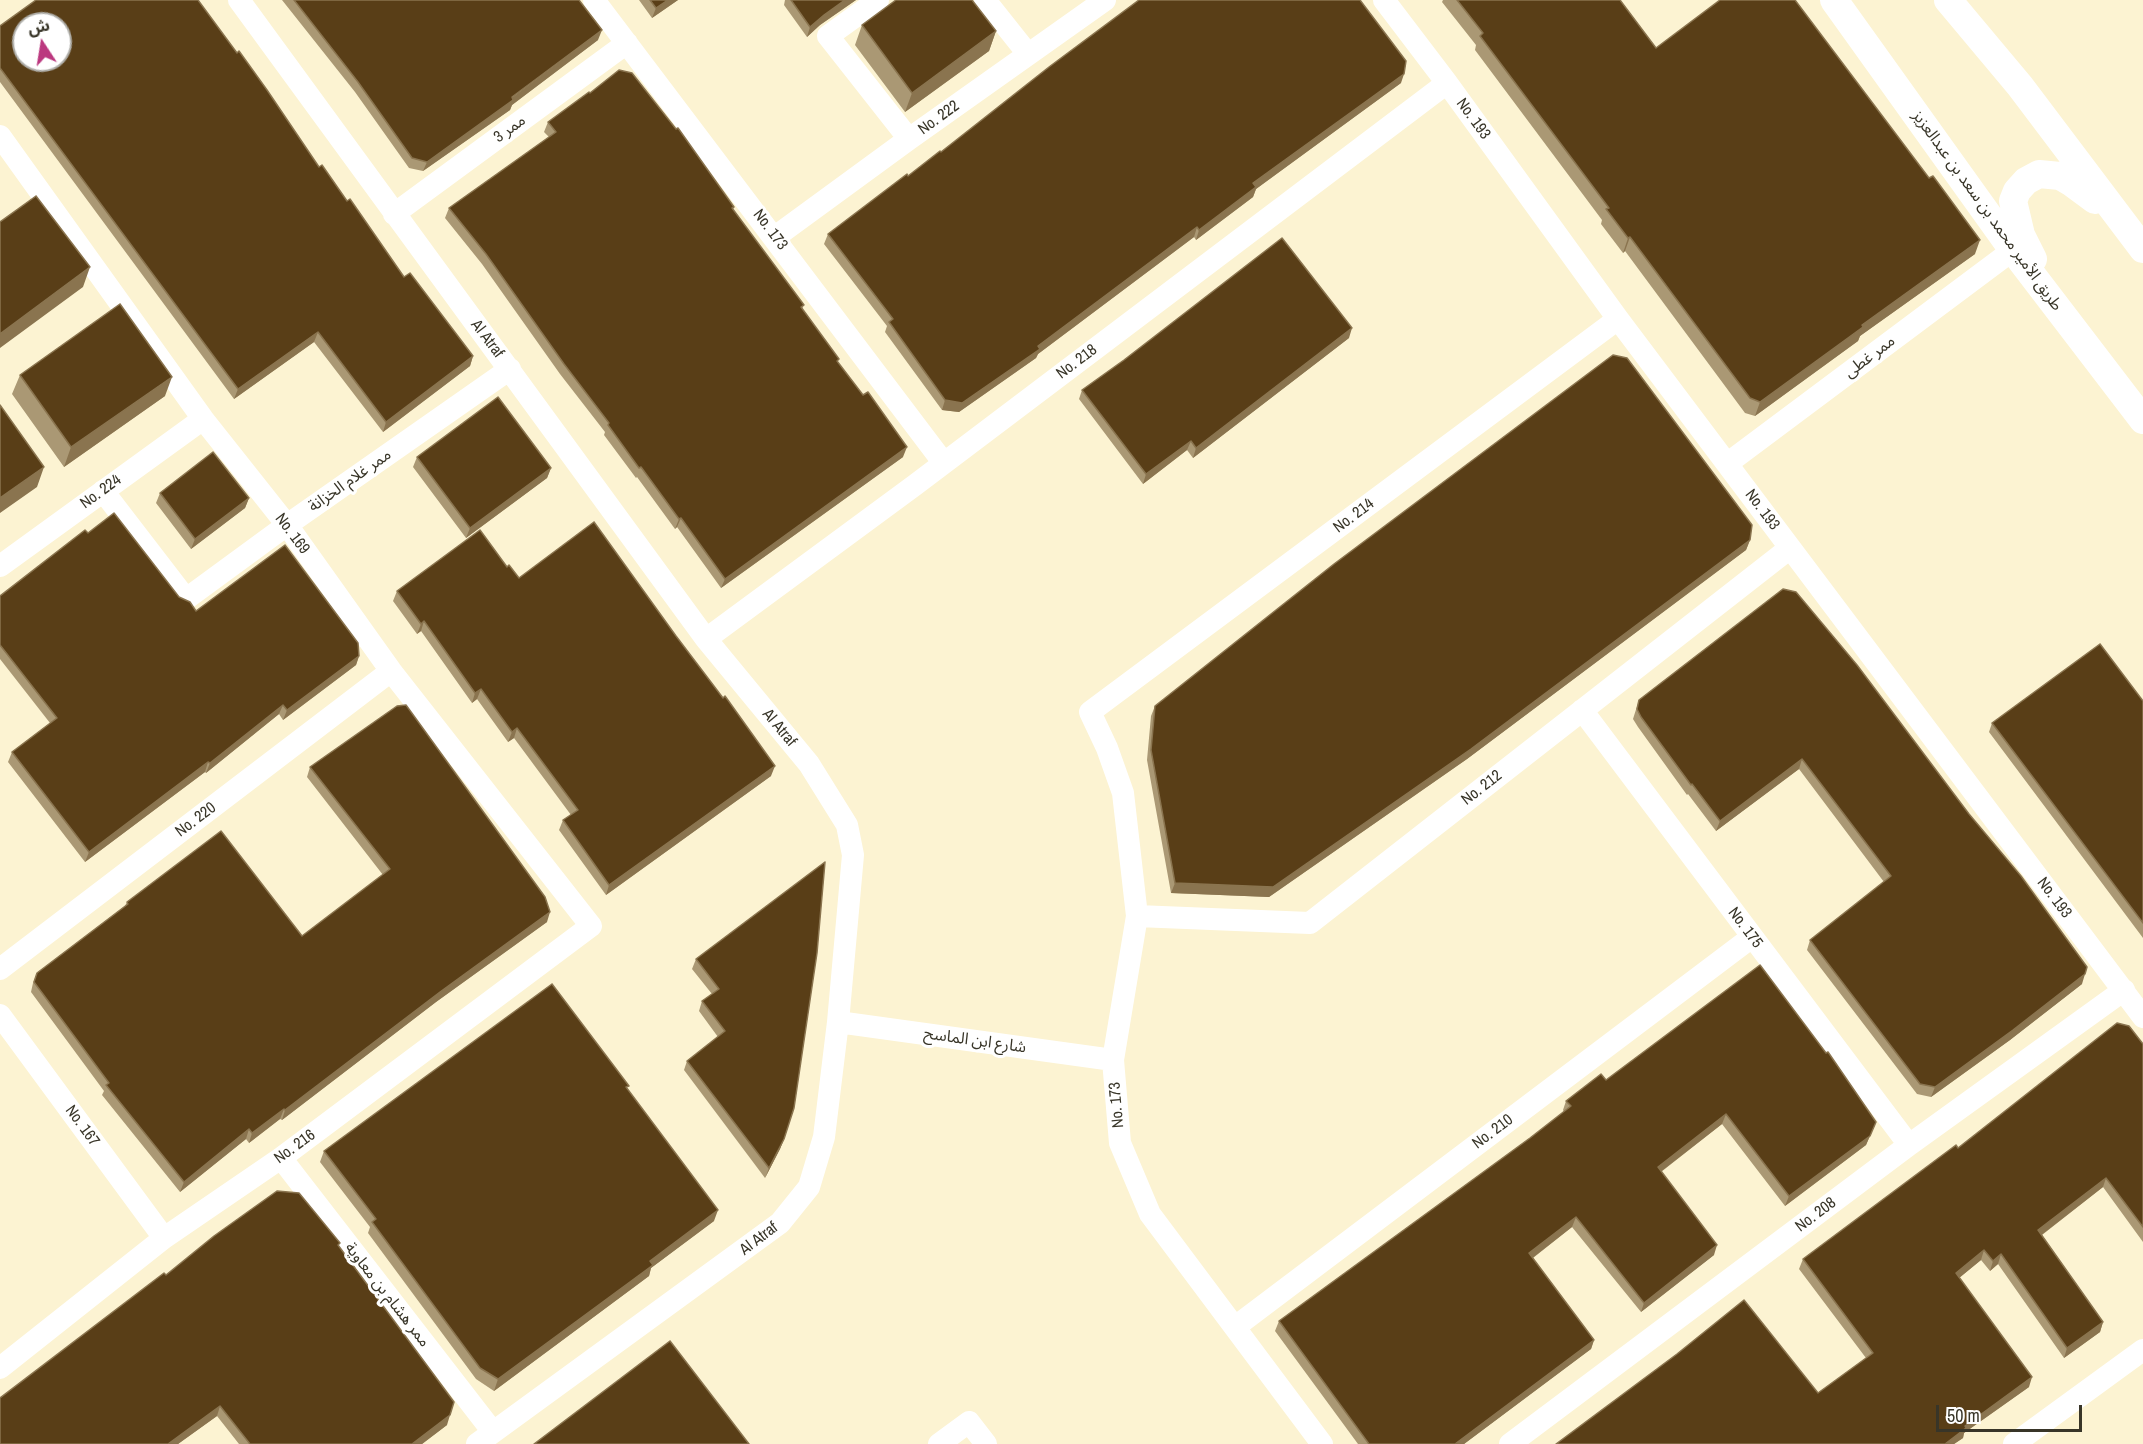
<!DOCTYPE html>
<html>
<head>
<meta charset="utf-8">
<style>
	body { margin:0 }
	#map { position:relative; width:2143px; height:1444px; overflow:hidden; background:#fcf3d2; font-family:"Archivo Narrow","Noto Sans Arabic",sans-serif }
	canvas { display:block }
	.north { position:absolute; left:12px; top:12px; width:60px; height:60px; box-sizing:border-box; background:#fff; border:2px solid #afaea9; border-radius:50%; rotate:348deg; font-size:16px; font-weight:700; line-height:24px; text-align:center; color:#383528 }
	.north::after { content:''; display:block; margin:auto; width:21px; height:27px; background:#bb387f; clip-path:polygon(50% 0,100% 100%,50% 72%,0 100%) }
	.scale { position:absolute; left:1936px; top:1405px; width:146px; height:27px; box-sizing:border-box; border:3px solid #383528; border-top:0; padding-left:8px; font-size:18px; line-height:21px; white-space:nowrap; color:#383528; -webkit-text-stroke:4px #fff; paint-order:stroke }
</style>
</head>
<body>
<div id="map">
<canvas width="2143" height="1444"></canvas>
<div class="north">ش</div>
<div class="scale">50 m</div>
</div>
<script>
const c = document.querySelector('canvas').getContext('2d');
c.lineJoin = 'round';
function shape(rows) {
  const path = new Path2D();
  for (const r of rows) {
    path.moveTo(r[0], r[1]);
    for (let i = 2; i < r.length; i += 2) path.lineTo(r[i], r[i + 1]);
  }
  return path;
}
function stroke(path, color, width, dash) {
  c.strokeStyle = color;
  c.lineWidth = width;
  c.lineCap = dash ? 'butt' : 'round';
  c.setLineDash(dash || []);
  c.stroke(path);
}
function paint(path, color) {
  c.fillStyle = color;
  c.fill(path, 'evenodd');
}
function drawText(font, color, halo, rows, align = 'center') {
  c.font = font + ' "Archivo Narrow","Noto Sans Arabic",sans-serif';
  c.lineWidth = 6;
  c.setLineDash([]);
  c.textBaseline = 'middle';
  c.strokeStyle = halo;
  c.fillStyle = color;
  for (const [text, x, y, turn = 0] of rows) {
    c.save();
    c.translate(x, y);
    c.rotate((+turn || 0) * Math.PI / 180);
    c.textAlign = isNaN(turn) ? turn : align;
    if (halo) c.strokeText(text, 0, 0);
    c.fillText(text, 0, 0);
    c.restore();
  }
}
const minor = shape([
	[239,0,706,639,809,764,847,825,853,855,838,1022,824,1137,809,1187,780,1223,477,1444],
	[594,0,943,462],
	[878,0,828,36,909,139],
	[985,0,1028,54],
	[1384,0,1447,83,1618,319,2143,1017],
	[0,136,203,419,287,525,391,671,591,926,281,1158,164,1238,0,1368],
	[394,214,627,43],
	[775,237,909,139,1105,0],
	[1728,463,2013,250],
	[103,491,186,599,287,525,510,369],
	[0,566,203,419],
	[706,639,915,485,1447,83],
	[1582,710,1909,1145],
	[1137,916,1310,923,1790,548],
	[0,969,391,671],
	[0,1015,164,1238],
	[838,1022,1113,1060],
	[281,1158,493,1432],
	[1235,1327,1752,937],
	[939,1444,969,1422,986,1444],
	[1322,1444,1150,1214,1120,1143,1113,1060,1137,916,1123,793,1107,748,1090,712,1618,319],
	[1510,1444,1909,1145,2124,990],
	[2014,1444,2143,1350]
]);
const major = shape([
	[1834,0,2013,250,2143,420],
	[1948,0,2020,86,2143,249],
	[2033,259,2021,235,2013,201,2017,191,2026,181,2039,174,2060,176,2072,183,2095,200]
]);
const wall = shape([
	[282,0,579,0,598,40,512,105,510,110,423,171,409,168,355,92],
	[639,0,678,0,652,18],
	[785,0,856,0,820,25,807,37,784,5],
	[1443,0,1620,0,1656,48,1975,254,1860,336,1858,341,1755,416,1745,413,1625,251,1623,253,1601,224,1602,220,1475,50,1476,45,1442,2],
	[862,25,996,31,989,51,905,112,855,45],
	[0,26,319,167,347,201,404,277,473,356,470,366,383,432,314,342,234,399,0,82],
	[1401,83,1256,189,1253,197,1196,240,1194,237,1038,354,1036,358,959,412,942,410,885,332,887,326,824,244,828,234,941,152],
	[548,122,734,207,733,210,804,305,802,309,838,363,903,457,721,588,677,527,675,529,637,477,636,478,604,435,605,432,560,374,482,264,445,218,449,208,549,137,544,132],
	[1349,338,1193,458,1187,450,1143,484,1079,399,1082,390],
	[20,375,165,396,64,467,12,394],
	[417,457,551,468,547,478,466,538,413,467],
	[160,493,249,498,245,508,191,549,156,503],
	[88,533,179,597,196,611,359,656,356,665,283,720,279,714,206,773,205,772,85,862,8,762,12,752,50,723,0,659,0,596],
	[1750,540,1746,550,1467,759,1269,897,1171,893,1147,760,1151,716,1155,706],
	[507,567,519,578,771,776,606,895,559,830,563,820,571,815,514,738,508,742,477,699,472,703,421,631,417,634,393,601,397,591],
	[1783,589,2082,984,2010,1040,1931,1097,1917,1094,1807,950,1810,940,1884,882,1799,769,1716,831,1688,794,1687,795,1638,727,1633,719,1639,700],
	[2143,701,2143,938,1989,732,1992,723],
	[310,767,547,922,436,1002,282,1120,280,1119,249,1143,246,1139,180,1192,102,1095,104,1091,31,992,33,983,37,973,125,906,127,902,302,936,383,875,307,777],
	[825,862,784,1139,780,1149,765,1178,684,1070,687,1061,718,1037,699,1011,702,1001,712,994,692,969,696,959],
	[2143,1044,2143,1242,2103,1187,2042,1235,2103,1322,2100,1332,2064,1358,1998,1264,1990,1271,1981,1260,1959,1278,2029,1387,1964,1433,1963,1438,1954,1444,1556,1444,1818,1393,1866,1358,1799,1269,1803,1259,1958,1148],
	[1606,1080,1876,1122,1866,1145,1785,1206,1722,1124,1661,1172,1714,1255,1641,1312,1572,1227,1533,1258,1594,1340,1591,1349,1464,1444,1358,1444,1275,1331,1279,1321,1530,1138,1564,1112,1563,1110,1566,1101],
	[627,1089,714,1221,651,1268,649,1276,494,1391,476,1379,368,1233,370,1227,320,1162,324,1151],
	[339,1246,447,1425,422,1444,239,1444,217,1416,178,1444,0,1444,166,1275]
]);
const shadedWall = shape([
	[668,0,678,0,652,18,656,8],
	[845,0,856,0,820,25,807,37,810,27,824,15],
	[602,30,598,40,512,105,510,110,423,171,427,162],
	[996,31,989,51,905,112,912,93],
	[1404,74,1401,83,1256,189,1253,197,1196,240,1199,230,1253,183],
	[1197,227,1194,237,1038,354,1036,358,959,412,942,410,945,400,1038,346],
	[1630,237,1625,251,1623,253,1628,238],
	[1980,240,1975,254,1860,336,1858,341,1755,416,1760,402,1862,325],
	[90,267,83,287,0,348,0,334],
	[1352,328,1349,338,1193,458,1196,448],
	[318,332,314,342,234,399,238,389],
	[473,356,470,366,383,432,386,422],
	[172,377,165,396,64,467,71,447],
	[1191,441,1187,450,1143,484,1146,474],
	[907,447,903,457,721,588,725,579],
	[44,467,37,487,0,513,0,498],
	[551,468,547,478,466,538,470,528],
	[249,498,245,508,191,549,195,539],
	[681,518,677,527,675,529,679,519],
	[1750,540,1746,550,1467,759,1269,897,1171,893,1175,883],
	[424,621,421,631,417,634,421,624],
	[359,656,356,665,283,720,287,710],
	[481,689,477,699,472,703,475,693],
	[283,705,279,714,206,773,210,763],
	[517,728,514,738,508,742,512,732],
	[1802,759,1799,769,1716,831,1720,821],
	[208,762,205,772,85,862,89,852],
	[775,766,771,776,606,895,609,885],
	[550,912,547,922,436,1002,282,1120,285,1110,440,992],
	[2085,974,2082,984,2010,1040,1931,1097,1935,1087],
	[284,1109,280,1119,249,1143,252,1133],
	[1726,1114,1722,1124,1654,1177,1658,1167],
	[1876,1122,1866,1145,1785,1206,1789,1196],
	[249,1129,246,1139,180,1192,184,1182],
	[784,1139,780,1149,765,1178,769,1168],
	[2106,1178,2103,1187,2035,1240,2038,1230],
	[718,1210,714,1221,651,1268,649,1276,494,1391,498,1379,650,1261],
	[1576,1217,1572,1227,1526,1263,1529,1253],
	[1717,1245,1714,1255,1641,1312,1644,1303],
	[1984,1250,1981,1260,1953,1283,1956,1273],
	[2001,1254,1998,1264,1990,1271,1993,1261],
	[2103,1322,2100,1332,2064,1358,2067,1348],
	[1594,1340,1591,1349,1464,1444,1455,1444],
	[2032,1377,2029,1387,1964,1433,1963,1438,1954,1444,1945,1444,1965,1426],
	[220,1406,217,1416,178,1444,168,1444],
	[450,1415,447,1425,422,1444,412,1444]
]);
const building = shape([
	[36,0,198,0,237,53,239,51,267,90,319,167,322,165,347,201,350,199,404,277,410,273,473,356,386,422,318,332,238,389,0,68,0,26,36,0],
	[24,24,60,24,60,60,24,60,24,24],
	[294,0,579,0,602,30,512,97,513,100,427,162,412,158,358,82,294,0],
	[650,0,668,0,656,8,650,0],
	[791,0,845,0,824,15,810,27,791,0],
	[896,0,972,0,996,31,912,93,862,25,896,0],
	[1139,0,1360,0,1406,61,1404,74,1253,183,1256,187,1199,230,1197,227,1038,346,1040,349,962,403,945,400,889,322,893,319,828,234,907,174,908,176,940,151,941,152,1049,67,1139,0],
	[1457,0,1620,0,1656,48,1720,0,1795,0,1929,178,1933,176,1980,240,1862,325,1863,327,1760,402,1750,398,1630,237,1628,238,1606,209,1609,208,1480,36,1483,33,1457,0],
	[619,70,632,73,676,129,678,128,734,207,732,208,804,305,801,307,839,359,837,361,863,395,868,392,907,447,725,579,681,518,679,519,641,467,639,468,608,425,609,423,564,364,486,254,449,208,556,132,548,122,589,92,590,93,619,70],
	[36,196,90,267,0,334,0,222,36,196],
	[1282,238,1352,328,1196,448,1191,441,1146,474,1082,390,1124,360,1282,238],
	[120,304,172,377,71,447,20,375,120,304],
	[1613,355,1627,358,1752,525,1750,540,1471,749,1273,887,1175,883,1151,750,1155,706,1334,564,1613,355],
	[498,397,551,468,470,528,417,457,498,397],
	[0,405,44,467,0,498,0,405],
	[213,452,249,498,195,539,160,493,213,452],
	[114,513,179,597,190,602,196,611,285,545,358,643,359,656,287,710,283,705,210,763,208,762,89,852,12,752,57,718,0,645,0,596,85,530,88,533,114,513],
	[594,522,676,636,723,698,725,696,775,766,609,885,563,820,578,810,517,728,512,732,481,689,475,693,424,621,421,624,397,591,480,530,507,567,509,565,519,578,594,522],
	[1783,589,1796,592,1857,665,1969,814,2021,876,2087,967,2085,974,2013,1030,1935,1087,1920,1084,1810,940,1891,876,1802,759,1720,821,1692,784,1691,785,1641,717,1637,709,1639,700,1783,589],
	[2100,644,2143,701,2143,923,1992,723,2100,644],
	[406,705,545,897,550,912,440,992,285,1110,284,1109,252,1133,249,1129,184,1182,106,1085,109,1083,34,982,37,973,128,904,127,902,221,831,302,936,390,869,310,767,397,706,406,705],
	[825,862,817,953,794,1108,784,1139,769,1168,687,1061,725,1031,702,1001,719,989,696,959,825,862],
	[1760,965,1826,1053,1828,1052,1876,1122,1870,1136,1789,1196,1726,1114,1658,1167,1717,1245,1644,1303,1576,1217,1529,1253,1594,1340,1455,1444,1369,1444,1279,1321,1530,1138,1571,1106,1566,1101,1601,1074,1606,1080,1760,965],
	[552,984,629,1086,626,1087,718,1210,650,1261,653,1265,498,1379,480,1368,372,1222,376,1219,324,1151,552,984],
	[2117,1023,2129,1026,2143,1044,2143,1227,2106,1178,2038,1230,2103,1322,2067,1348,2001,1254,1993,1261,1984,1250,1956,1273,2032,1377,1965,1426,1966,1428,1945,1444,1556,1444,1677,1354,1744,1300,1818,1393,1873,1353,1803,1259,1956,1145,1958,1148,2117,1023],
	[277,1191,299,1193,340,1243,338,1245,454,1402,450,1415,412,1444,250,1444,220,1406,168,1444,0,1444,0,1398,164,1273,166,1275,214,1236,277,1191],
	[670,1341,749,1444,534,1444,670,1341]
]);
const streetNames = [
	["No. 222",939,118,-36],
	["No. 193",1473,119,54],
	["ممر 3",510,129,-36],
	["طريق الأمير محمد بن سعد بن عبدالعزيز",1987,211,54],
	["No. 173",770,230,53],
	["Al Atraf",487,339,53],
	["ممر غطى",1870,357,-37],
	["No. 218",1077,362,-37],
	["ممر غلام الخزانة",350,481,-35],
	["No. 224",101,492,-36],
	["No. 193",1762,510,53],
	["No. 214",1354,516,-37],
	["No. 169",292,534,53],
	["Al Atraf",779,728,50],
	["No. 212",1482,788,-38],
	["No. 220",196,820,-37],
	["No. 193",2054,898,53],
	["No. 175",1745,928,53],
	["شارع ابن الماسح",975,1041,8],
	["No. 173",1117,1105,-95],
	["No. 167",82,1126,54],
	["No. 210",1493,1132,-37],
	["No. 216",295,1147,-36],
	["No. 208",1816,1215,-37],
	["Al Atraf",759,1239,-37],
	["ممر هشام بن معاوية",387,1295,52]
];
stroke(minor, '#fff', 22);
stroke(major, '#fff', 28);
paint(wall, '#aa9874');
paint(shadedWall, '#8a744f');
paint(building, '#593e17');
stroke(building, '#8a744f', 1.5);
drawText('16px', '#383528', '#fff', streetNames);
</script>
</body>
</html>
